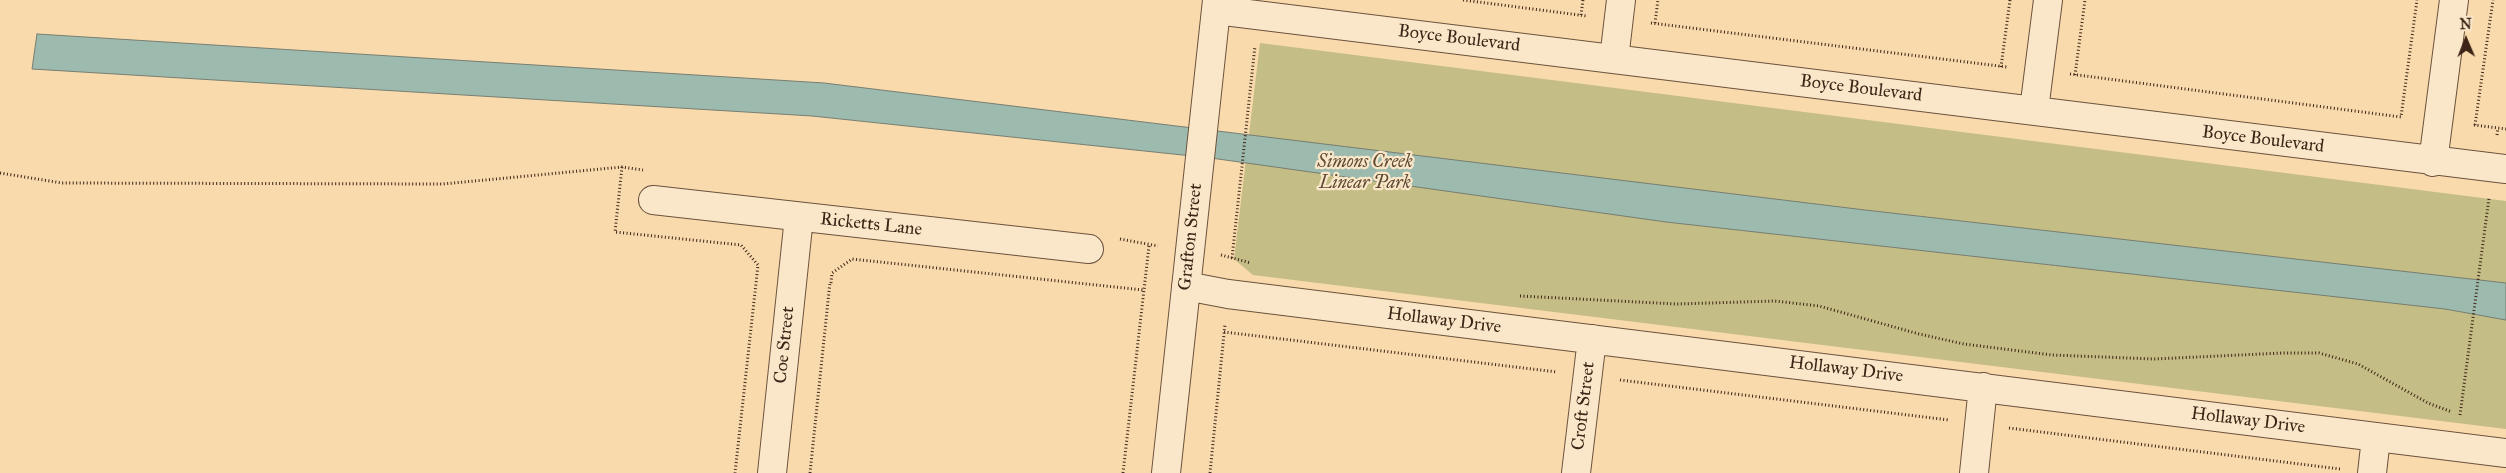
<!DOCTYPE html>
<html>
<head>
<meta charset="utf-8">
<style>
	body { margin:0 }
	#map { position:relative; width:2506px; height:473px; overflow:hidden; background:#f8daad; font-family:"IM FELL Great Primer",serif }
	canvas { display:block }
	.north { position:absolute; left:2441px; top:15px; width:50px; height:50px; -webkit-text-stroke:4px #fae7ca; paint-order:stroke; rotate:359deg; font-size:14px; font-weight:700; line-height:20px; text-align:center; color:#3d2416 }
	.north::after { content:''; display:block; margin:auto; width:18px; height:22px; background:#3d2416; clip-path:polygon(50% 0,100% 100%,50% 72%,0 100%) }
</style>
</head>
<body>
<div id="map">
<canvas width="2506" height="473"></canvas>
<div class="north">N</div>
</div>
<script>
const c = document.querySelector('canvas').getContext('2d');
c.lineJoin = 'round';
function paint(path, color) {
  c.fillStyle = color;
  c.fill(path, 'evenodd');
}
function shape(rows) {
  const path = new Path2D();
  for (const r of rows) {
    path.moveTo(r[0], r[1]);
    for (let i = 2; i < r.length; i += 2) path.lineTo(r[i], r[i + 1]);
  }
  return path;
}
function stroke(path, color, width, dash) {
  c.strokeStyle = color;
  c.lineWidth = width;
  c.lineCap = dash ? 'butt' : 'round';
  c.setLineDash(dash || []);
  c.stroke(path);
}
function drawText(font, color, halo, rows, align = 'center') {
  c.font = font + ' "IM FELL Great Primer",serif';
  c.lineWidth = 4.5;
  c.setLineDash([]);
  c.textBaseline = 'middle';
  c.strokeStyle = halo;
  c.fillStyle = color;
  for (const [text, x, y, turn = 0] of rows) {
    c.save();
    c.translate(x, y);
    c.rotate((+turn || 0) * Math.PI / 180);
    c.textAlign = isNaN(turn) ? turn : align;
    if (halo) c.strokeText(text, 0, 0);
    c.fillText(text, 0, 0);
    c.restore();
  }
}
const green = shape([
	[1260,43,2506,201,2506,429,1253,275,1234,259]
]);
const water = shape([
	[37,34,824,83,1865,210,2506,283,2506,320,2445,309,1666,222,1211,158,812,116,32,69,37,34]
]);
const path = shape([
	[1463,0,1587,16],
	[1581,15,1583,0],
	[1651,23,2007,67],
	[1655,23,1658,0],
	[2001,67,2010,0],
	[2070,74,2401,117,2417,0],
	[2075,75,2085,0],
	[2474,125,2506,129],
	[2475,125,2493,0],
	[2497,135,2498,128],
	[622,167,615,232,741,245,758,265,735,473],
	[0,173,62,183,443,184,622,167,643,170],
	[1120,239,1158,246],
	[1221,255,1251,263],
	[1232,258,1255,46],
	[831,283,832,273,852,259,1143,290],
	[1520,296,1677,304,1775,301,1819,306,1919,334,1964,344,2052,355,2154,359,2283,353,2319,353,2358,364,2428,403,2452,412],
	[1224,332,1557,372],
	[1620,380,1949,420],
	[2460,415,2489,198],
	[2009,428,2340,469],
	[810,473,830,282],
	[1123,473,1149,246],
	[1210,473,1225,324]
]);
const minor = shape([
	[1216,10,2506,169],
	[1614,59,1621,0],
	[2034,110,2048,0],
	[2433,162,2454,0],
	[653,200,1089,249],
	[1186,286,1228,294,2506,453],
	[772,473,799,217],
	[1166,473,1217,0],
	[1576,473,1592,339],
	[1974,473,1983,387],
	[2372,473,2376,438]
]);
const streetNames = [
	["Boyce Boulevard",1459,39,7],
	["Boyce Boulevard",1861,89,7],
	["Boyce Boulevard",2263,140,7],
	["Ricketts Lane",871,225,6],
	["Grafton Street",1191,237,-84],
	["Hollaway Drive",1444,321,7],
	["Coe Street",785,345,-84],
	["Hollaway Drive",1846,370,7],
	["Croft Street",1584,406,-83],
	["Hollaway Drive",2248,421,7]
];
const parkNames = [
	["Simons Creek",1365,163],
	["Linear Park",1365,184]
];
paint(green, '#c4bd85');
paint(water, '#9dbaae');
stroke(water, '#777e71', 1);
stroke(minor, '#6c523c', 30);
stroke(path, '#3d2416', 3, [1, 2.5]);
stroke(minor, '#fae7ca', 28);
drawText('18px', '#3d2416', '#fae7ca', streetNames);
drawText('italic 18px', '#5f4a32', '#fae7ca', parkNames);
</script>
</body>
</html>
